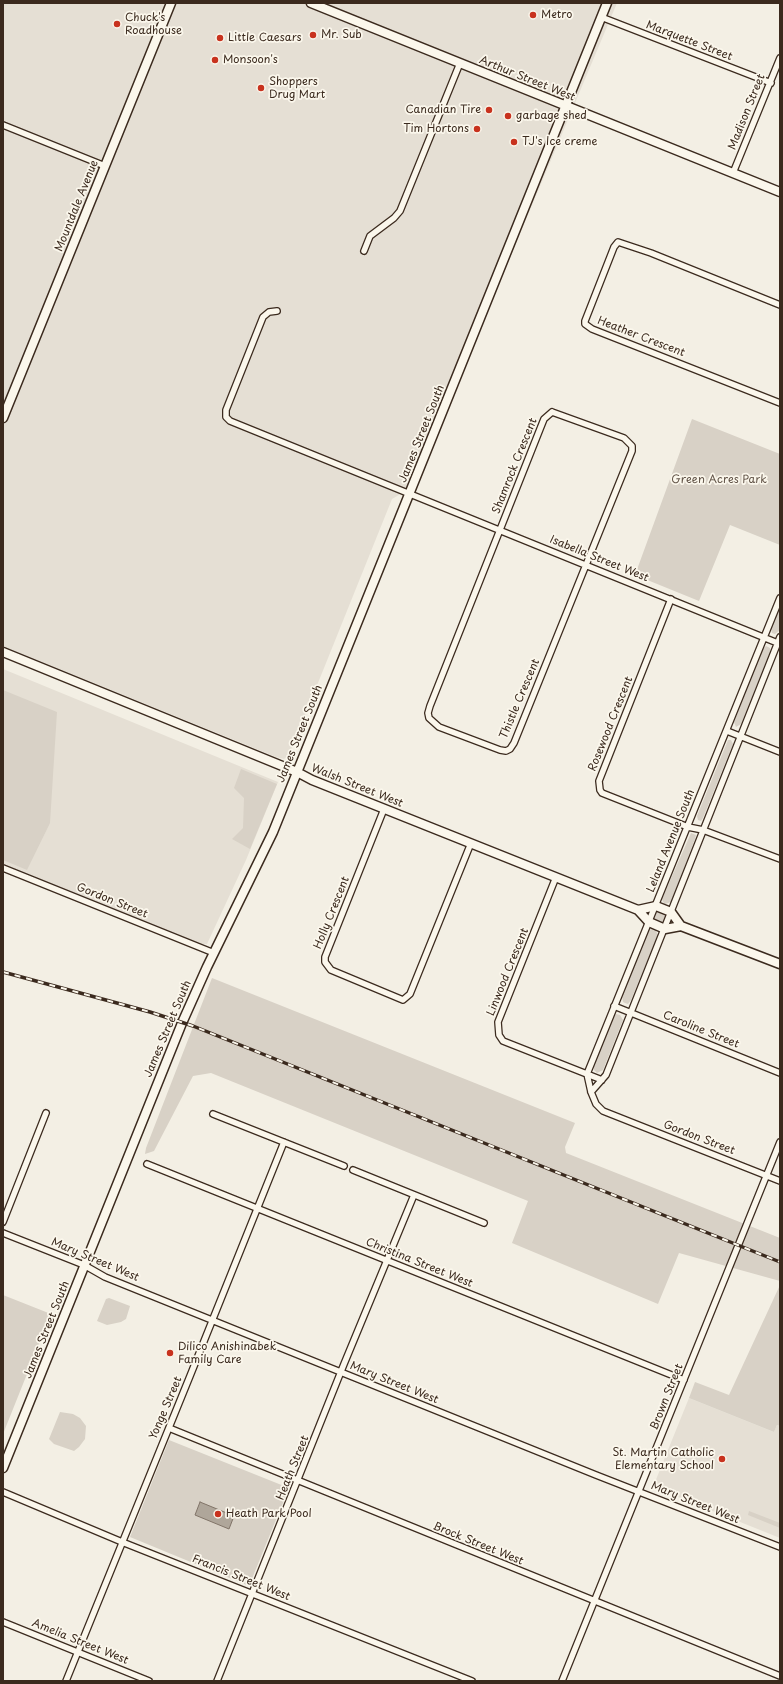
<!DOCTYPE html>
<html>
<head>
<meta charset="utf-8">
<style>
	body { margin:0 }
	#map { position:relative; width:783px; height:1684px; overflow:hidden; background:#f3efe4; font-family:"Playpen Sans",sans-serif }
	canvas { display:block }
	.frame { position:absolute; inset:0; border:4px solid #3b2a1e; pointer-events:none }
</style>
</head>
<body>
<div id="map">
<canvas width="783" height="1684"></canvas>
<div class="frame"></div>
</div>
<script>
const c = document.querySelector('canvas').getContext('2d');
c.lineJoin = 'round';
function paint(path, color) {
  c.fillStyle = color;
  c.fill(path, 'evenodd');
}
function shape(rows) {
  const path = new Path2D();
  for (const r of rows) {
    if (r.length === 3) {
      path.moveTo(r[0] + r[2], r[1]);
      path.arc(r[0], r[1], r[2], 0, 2 * Math.PI);
      continue;
    }
    path.moveTo(r[0], r[1]);
    for (let i = 2; i < r.length; i += 2) path.lineTo(r[i], r[i + 1]);
  }
  return path;
}
function stroke(path, color, width, dash) {
  c.strokeStyle = color;
  c.lineWidth = width;
  c.lineCap = dash ? 'butt' : 'round';
  c.setLineDash(dash || []);
  c.stroke(path);
}
function drawText(font, color, halo, rows, align = 'center') {
  c.font = font + ' "Playpen Sans",sans-serif';
  c.lineWidth = 3.5;
  c.setLineDash([]);
  c.textBaseline = 'middle';
  c.strokeStyle = halo;
  c.fillStyle = color;
  for (const [text, x, y, turn = 0] of rows) {
    c.save();
    c.translate(x, y);
    c.rotate((+turn || 0) * Math.PI / 180);
    c.textAlign = isNaN(turn) ? turn : align;
    if (halo) c.strokeText(text, 0, 0);
    c.fillText(text, 0, 0);
    c.restore();
  }
}
const built = shape([
	[3,3,617,3,414,486,392,499,289,755,284,759,276,757,3,646],
	[3,669,278,782,246,860,207,944,200,944,3,864],
	[689,1398,774,1432,777,1425,780,1426,780,1538,653,1487]
]);
const green = shape([
	[692,419,780,454,780,545,730,525,699,601,635,575],
	[780,606,780,630,775,634,772,633,771,629],
	[766,646,770,648,770,652,741,724,736,727,734,722,763,649],
	[3,690,57,712,50,823,27,870,3,860],
	[728,740,731,740,733,744,703,818,701,821,698,820,697,816],
	[241,769,277,784,250,849,232,839,243,828,244,798,234,788],
	[691,833,696,835,695,839,671,902,665,904,663,902,662,899],
	[660,917,6],
	[651,929,655,929,658,935,631,1000,628,1004,625,1003,623,1002,622,996,649,930],
	[212,978,575,1123,565,1147,566,1153,780,1238,780,1281,679,1253,658,1304,512,1243,528,1201,211,1073,193,1076,154,1151,145,1154,146,1148],
	[616,1014,620,1015,623,1020,603,1070,597,1073,594,1070,594,1066,613,1017],
	[780,1285,780,1426,777,1425,774,1432,689,1398,695,1382,729,1395],
	[3,1295,51,1314,3,1434],
	[109,1298,130,1306,126,1319,121,1322,107,1325,97,1321,106,1299],
	[60,1412,73,1414,80,1418,86,1426,85,1439,79,1447,74,1451,54,1444,49,1439],
	[169,1440,289,1488,249,1586,130,1537],
	[749,1511,780,1523,780,1528,748,1515]
]);
const water = shape([
	[200,1502,234,1516,229,1529,195,1515,200,1502]
]);
const street = shape([
	[601,17,771,83],
	[3,125,105,166],
	[733,173,780,58],
	[364,251,370,236,394,218,400,211,460,63],
	[780,305,651,253,618,242,614,247,585,321,585,324,592,329,780,403],
	[277,311,269,312,263,317,226,410,226,417,230,421,780,644],
	[552,412,624,438,632,446,632,451,514,743,510,749,506,751,500,750,439,727,429,718,428,713,430,706,540,429,544,419,552,412],
	[780,598,587,1074,591,1092,596,1104,603,1111,780,1181],
	[671,599,599,781,600,790,602,793,688,827,703,830,780,859],
	[727,731,780,752],
	[384,809,325,957,325,962,331,970,403,1000,410,994,471,843],
	[3,868,214,953],
	[556,877,498,1022,499,1035,503,1041,602,1080],
	[614,1006,780,1073],
	[591,1092,606,1075,780,637],
	[213,1114,344,1166],
	[147,1164,684,1380],
	[353,1170,484,1223],
	[3,1222,46,1113],
	[3,1233,84,1265,105,1277,596,1475,780,1547],
	[169,1428,780,1676],
	[3,1492,122,1542,472,1681],
	[3,1622,149,1681],
	[66,1681,190,1376,284,1142],
	[217,1681,344,1364,414,1195],
	[562,1681,780,1142]
]);
const secondary = shape([
	[311,3,780,192],
	[3,418,171,3],
	[3,652,297,772,312,780,638,910,649,922,665,929,681,926,671,912,656,906,638,910],
	[681,926,780,964],
	[3,1468,182,1023,207,967,273,832,607,3]
]);
const rail = shape([
	[3,972,150,1012,193,1026,780,1262]
]);
const markers = [
	[533,15,4,"#c8321e"],
	[117,24,4,"#c8321e"],
	[313,35,4,"#c8321e"],
	[220,38,4,"#c8321e"],
	[215,60,4,"#c8321e"],
	[261,88,4,"#c8321e"],
	[489,110,4,"#c8321e"],
	[508,116,4,"#c8321e"],
	[477,129,4,"#c8321e"],
	[514,142,4,"#c8321e"],
	[170,1353,4,"#c8321e"],
	[722,1459,4,"#c8321e"],
	[218,1514,4,"#c8321e"]
];
const poiNames = [
	["Metro",541,15],
	["Chuck's",125,18],
	["Roadhouse",125,31],
	["Mr. Sub",321,35],
	["Little Caesars",228,38],
	["Monsoon's",223,60],
	["Shoppers",269,82],
	["Drug Mart",269,95],
	["Canadian Tire",481,110,"right"],
	["garbage shed",516,116],
	["Tim Hortons",469,129,"right"],
	["TJ's Ice creme",522,142],
	["Dilico Anishinabek",178,1347],
	["Family Care",178,1360],
	["St. Martin Catholic",714,1453,"right"],
	["Elementary School",714,1466,"right"],
	["Heath Park Pool",226,1514]
];
const streetNames = [
	["Marquette Street",689,41,21],
	["Arthur Street West",527,79,22],
	["Madison Street",747,112,-68],
	["Mountdale Avenue",77,206,-68],
	["Heather Crescent",641,337,21],
	["James Street South",422,434,-68],
	["Shamrock Crescent",515,466,-68],
	["Isabella Street West",599,559,22],
	["Thistle Crescent",520,699,-67],
	["Rosewood Crescent",611,724,-68],
	["James Street South",300,734,-68],
	["Walsh Street West",357,786,22],
	["Leland Avenue South",671,841,-68],
	["Gordon Street",112,901,22],
	["Holly Crescent",332,913,-68],
	["Linwood Crescent",508,972,-68],
	["James Street South",168,1029,-67],
	["Caroline Street",701,1030,22],
	["Gordon Street",699,1138,21],
	["Mary Street West",95,1260,23],
	["Christina Street West",419,1263,22],
	["James Street South",47,1330,-68],
	["Mary Street West",394,1383,22],
	["Brown Street",667,1397,-68],
	["Yonge Street",166,1408,-67],
	["Heath Street",293,1468,-68],
	["Mary Street West",695,1503,22],
	["Brock Street West",478,1544,22],
	["Francis Street West",241,1578,22],
	["Amelia Street West",80,1642,22]
];
const parkNames = [
	["Green Acres Park",719,480]
];
paint(built, '#e5dfd4');
paint(green, '#d8d1c6');
paint(water, '#afa69a');
stroke(water, '#817468', 1);
stroke(street, '#3b2a1e', 8);
stroke(secondary, '#3b2a1e', 11);
stroke(street, '#fbf7ec', 5.5);
stroke(secondary, '#fbf7ec', 8);
stroke(rail, '#3b2a1e', 3.5);
stroke(rail, '#fbf7ec', 2, [6]);
for (const [x, y, r, color] of markers) {
  const dot = new Path2D();
  dot.arc(x, y, r, 0, 2 * Math.PI);
  c.fillStyle = color;
  c.fill(dot);
  stroke(dot, '#fbf7ec', 1.5);
}
drawText('11px', '#3b2a1e', '#fbf7ec', poiNames, 'left');
drawText('11px', '#3b2a1e', '#fbf7ec', streetNames);
drawText('11px', '#625448', '#fbf7ec', parkNames);
</script>
</body>
</html>
